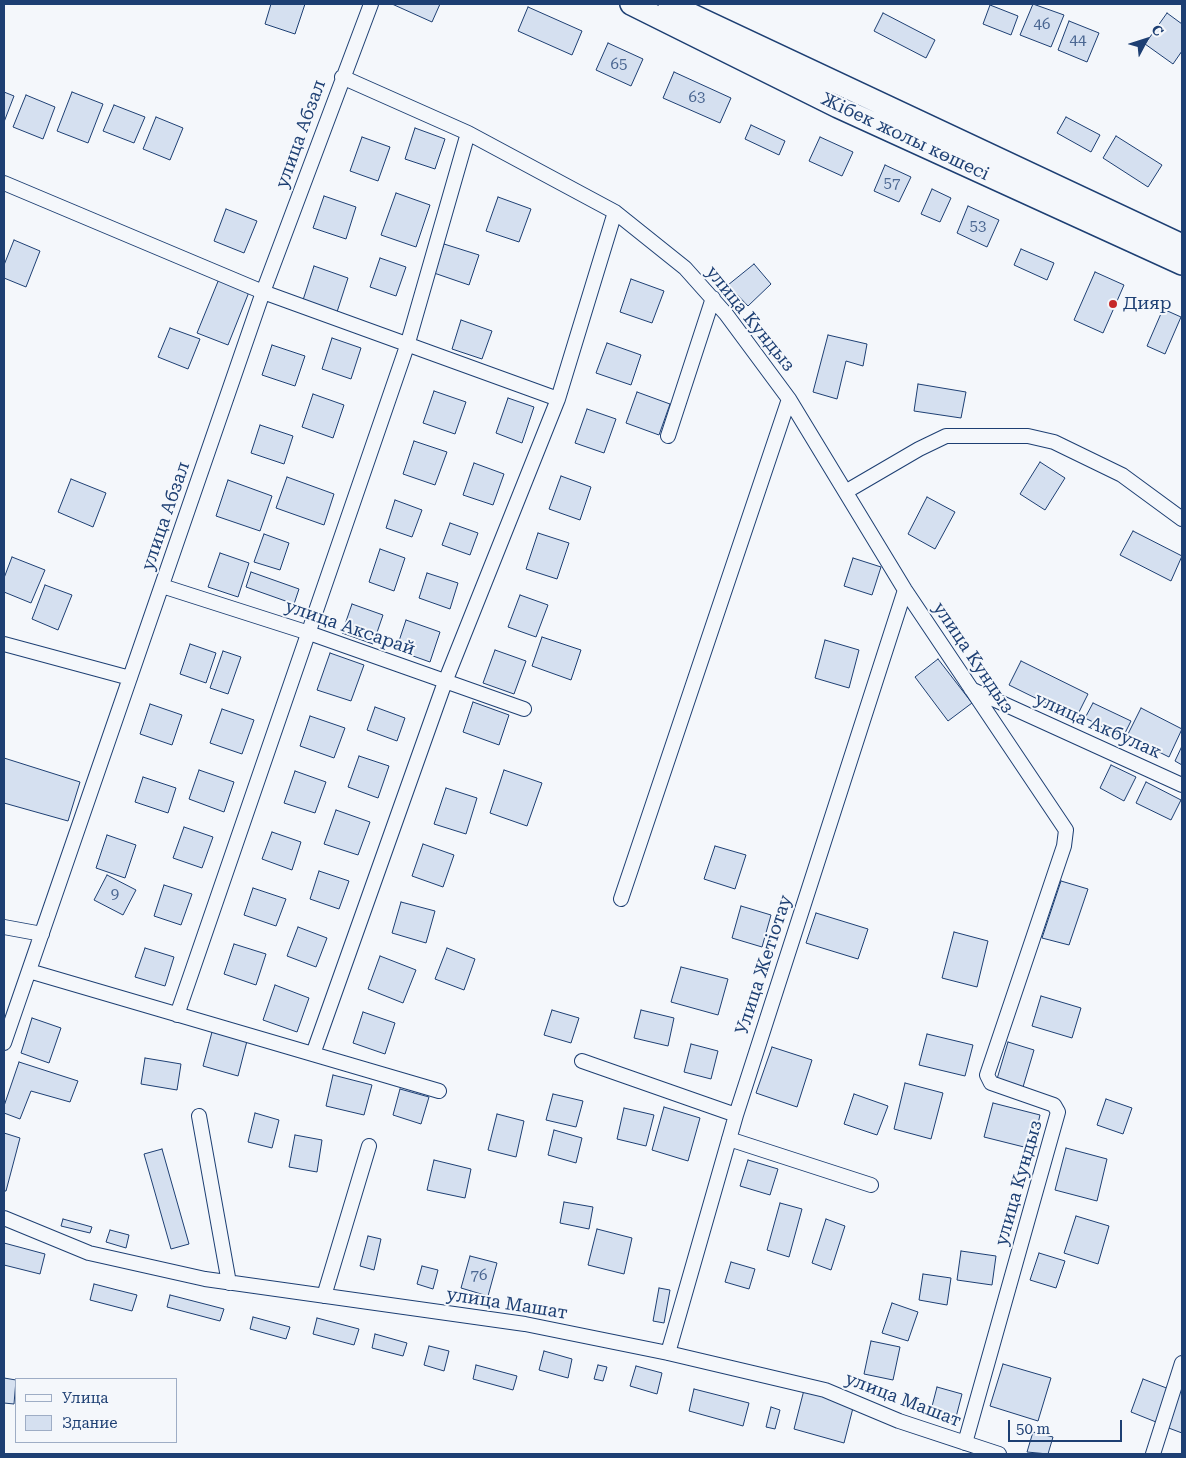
<!DOCTYPE html>
<html>
<head>
<meta charset="utf-8">
<style>
	body { margin:0 }
	#map { position:relative; width:1186px; height:1458px; overflow:hidden; background:#f4f7fb; font-family:"Roboto Serif",serif }
	canvas { display:block }
	.frame { position:absolute; inset:0; border:5px solid #1d3f73; pointer-events:none }
	.legend { position:absolute; left:15px; top:1378px; width:162px; height:65px; box-sizing:border-box; background:#f4f7fb; border:1px solid #9eadc5; margin:0; padding:6px 9px; list-style:none; font-size:15px; color:#1d3f73 }
	.legend li { display:flex; align-items:center; gap:10px; height:25px }
	.legend b { width:25px; border:1px solid #9eadc5 }
	.north { position:absolute; left:1121px; top:15px; width:50px; height:50px; -webkit-text-stroke:4px #f4f7fb; paint-order:stroke; rotate:50deg; font-size:14px; font-weight:700; line-height:20px; text-align:center; color:#1d3f73 }
	.north::after { content:''; display:block; margin:auto; width:18px; height:22px; background:#1d3f73; clip-path:polygon(50% 0,100% 100%,50% 72%,0 100%) }
	.scale { position:absolute; left:1008px; top:1420px; width:114px; height:22px; box-sizing:border-box; border:2px solid #1d3f73; border-top:0; padding-left:6px; font-size:15px; line-height:18px; white-space:nowrap; color:#1d3f73; -webkit-text-stroke:4px #f4f7fb; paint-order:stroke }
</style>
</head>
<body>
<div id="map">
<canvas width="1186" height="1458"></canvas>
<div class="frame"></div>
<ul class="legend">
<li><b style="height:6px;background:#f4f7fb"></b>Улица</li>
<li><b style="height:14px;background:#d5e0f0"></b>Здание</li>
</ul>
<div class="north">С</div>
<div class="scale">50 m</div>
</div>
<script>
const c = document.querySelector('canvas').getContext('2d');
c.lineJoin = 'round';
function paint(path, color) {
  c.fillStyle = color;
  c.fill(path, 'evenodd');
}
function shape(rows) {
  const path = new Path2D();
  for (const r of rows) {
    path.moveTo(r[0], r[1]);
    for (let i = 2; i < r.length; i += 2) path.lineTo(r[i], r[i + 1]);
  }
  return path;
}
function stroke(path, color, width, dash) {
  c.strokeStyle = color;
  c.lineWidth = width;
  c.lineCap = dash ? 'butt' : 'round';
  c.setLineDash(dash || []);
  c.stroke(path);
}
function drawText(font, color, halo, rows, align = 'center') {
  c.font = font + ' "Roboto Serif",serif';
  c.lineWidth = 4;
  c.setLineDash([]);
  c.textBaseline = 'middle';
  c.strokeStyle = halo;
  c.fillStyle = color;
  for (const [text, x, y, turn = 0] of rows) {
    c.save();
    c.translate(x, y);
    c.rotate((+turn || 0) * Math.PI / 180);
    c.textAlign = isNaN(turn) ? turn : align;
    if (halo) c.strokeText(text, 0, 0);
    c.fillText(text, 0, 0);
    c.restore();
  }
}
const building = shape([
	[271,4,305,4,295,34,265,24,271,4],
	[392,4,440,4,432,22,392,4],
	[1033,4,1064,15,1051,47,1020,35,1033,4],
	[990,5,1018,16,1011,35,983,24,990,5],
	[528,7,582,31,572,55,518,31,528,7],
	[883,13,935,40,926,58,874,31,883,13],
	[1167,13,1182,24,1182,51,1173,64,1145,44,1167,13],
	[1069,21,1099,33,1087,62,1058,50,1069,21],
	[608,43,643,59,631,86,596,70,608,43],
	[674,72,731,98,720,123,663,98,674,72],
	[4,92,14,96,4,122,4,92],
	[72,92,103,104,88,143,57,131,72,92],
	[26,95,55,107,43,139,13,127,26,95],
	[114,105,145,117,134,143,103,131,114,105],
	[156,117,183,128,170,160,143,149,156,117],
	[1066,117,1100,135,1091,152,1057,133,1066,117],
	[751,125,785,141,779,155,745,139,751,125],
	[415,128,445,139,435,169,405,159,415,128],
	[1116,136,1162,165,1148,187,1103,158,1116,136],
	[362,137,390,147,378,181,350,171,362,137],
	[820,137,853,152,842,176,809,161,820,137],
	[885,165,911,177,899,202,874,191,885,165],
	[932,189,951,198,940,222,921,214,932,189],
	[396,193,430,205,416,247,381,235,396,193],
	[324,196,356,207,346,239,313,228,324,196],
	[498,197,531,209,519,242,486,231,498,197],
	[968,206,999,220,987,247,957,233,968,206],
	[226,209,257,221,244,253,214,241,226,209],
	[14,240,40,251,26,287,4,278,4,265,14,240],
	[444,244,479,255,469,285,434,273,444,244],
	[1021,249,1054,263,1047,280,1014,265,1021,249],
	[380,258,406,267,396,296,370,287,380,258],
	[754,264,771,284,748,306,728,285,754,264],
	[314,266,348,278,337,312,303,300,314,266],
	[1095,272,1124,285,1103,333,1074,320,1095,272],
	[219,279,249,292,228,345,197,333,219,279],
	[631,279,664,291,652,323,620,312,631,279],
	[1163,309,1181,317,1165,354,1147,346,1163,309],
	[461,320,492,331,482,359,452,349,461,320],
	[170,328,200,339,188,369,158,357,170,328],
	[828,335,867,344,863,366,846,361,837,399,813,392,828,335],
	[332,338,361,348,351,379,322,369,332,338],
	[607,343,641,355,631,385,596,373,607,343],
	[272,345,305,356,295,386,262,375,272,345],
	[918,384,966,392,961,418,914,411,918,384],
	[434,391,466,402,455,434,423,423,434,391],
	[637,392,670,404,659,435,626,423,637,392],
	[313,394,344,405,333,438,302,427,313,394],
	[508,398,534,407,522,443,496,433,508,398],
	[587,409,616,419,604,453,575,443,587,409],
	[260,425,293,436,284,464,251,453,260,425],
	[414,441,447,452,435,485,403,474,414,441],
	[1040,462,1065,478,1045,510,1020,494,1040,462],
	[474,463,504,474,493,505,463,495,474,463],
	[561,476,591,487,580,520,549,509,561,476],
	[287,477,334,494,324,525,276,508,287,477],
	[71,479,106,493,93,527,58,512,71,479],
	[228,480,272,496,260,531,216,516,228,480],
	[927,497,955,512,935,549,908,534,927,497],
	[395,500,422,510,412,537,386,528,395,500],
	[450,523,478,533,470,555,442,545,450,523],
	[1133,531,1182,556,1171,581,1120,555,1133,531],
	[538,533,569,543,557,579,526,569,538,533],
	[264,534,289,543,280,570,254,562,264,534],
	[380,549,405,558,394,591,369,582,380,549],
	[220,553,249,563,238,597,208,587,220,553],
	[12,557,45,570,31,603,4,592,4,578,12,557],
	[853,558,881,567,872,595,844,586,853,558],
	[251,572,299,589,294,604,246,587,251,572],
	[427,573,458,583,450,609,419,598,427,573],
	[45,585,72,595,58,630,32,619,45,585],
	[520,595,548,605,536,637,508,627,520,595],
	[352,604,383,615,373,644,342,633,352,604],
	[406,620,440,632,430,662,396,650,406,620],
	[542,637,581,650,571,680,532,666,542,637],
	[825,640,859,650,849,688,815,678,825,640],
	[190,644,216,653,206,683,180,674,190,644],
	[495,650,526,661,514,694,483,683,495,650],
	[223,651,241,657,228,694,210,688,223,651],
	[330,653,364,665,351,701,317,690,330,653],
	[938,659,972,703,948,721,915,677,938,659],
	[1021,661,1088,694,1076,718,1009,685,1021,661],
	[473,702,509,715,499,745,463,732,473,702],
	[1093,703,1131,721,1123,737,1085,718,1093,703],
	[150,704,182,715,172,745,140,734,150,704],
	[375,707,405,718,397,741,367,730,375,707],
	[1141,708,1182,729,1169,757,1127,736,1141,708],
	[222,709,254,720,242,754,210,743,222,709],
	[310,716,345,728,334,758,300,746,310,716],
	[1182,746,1182,765,1175,761,1182,746],
	[359,756,389,766,378,798,348,787,359,756],
	[4,758,80,782,68,821,4,803,4,758],
	[1111,765,1136,777,1124,801,1100,788,1111,765],
	[199,770,234,782,224,812,189,799,199,770],
	[504,770,542,783,527,826,490,813,504,770],
	[295,771,326,782,315,813,284,803,295,771],
	[143,777,176,788,168,813,135,802,143,777],
	[1146,782,1181,800,1171,820,1136,803,1146,782],
	[446,788,477,798,466,834,434,824,446,788],
	[336,810,370,822,358,855,324,844,336,810],
	[184,827,213,837,202,868,173,858,184,827],
	[272,832,301,842,292,870,262,859,272,832],
	[107,835,136,845,125,878,96,868,107,835],
	[423,844,454,855,443,887,412,876,423,844],
	[715,846,746,855,735,889,704,879,715,846],
	[319,871,349,881,339,909,310,899,319,871],
	[107,875,136,890,123,915,94,900,107,875],
	[1061,881,1088,889,1069,945,1042,938,1061,881],
	[164,885,192,894,181,925,154,916,164,885],
	[253,888,286,899,276,926,244,915,253,888],
	[401,902,435,911,426,943,392,933,401,902],
	[741,906,771,915,762,947,732,938,741,906],
	[816,913,868,929,858,959,806,943,816,913],
	[298,927,327,938,316,967,287,956,298,927],
	[954,932,988,941,977,987,942,978,954,932],
	[234,944,266,954,256,985,224,974,234,944],
	[145,948,174,957,165,986,135,977,145,948],
	[447,948,475,959,464,990,435,979,447,948],
	[380,956,416,970,403,1003,368,989,380,956],
	[681,967,728,979,718,1015,671,1002,681,967],
	[275,985,309,998,297,1032,263,1020,275,985],
	[1041,996,1081,1008,1072,1038,1032,1026,1041,996],
	[552,1010,579,1018,571,1043,544,1035,552,1010],
	[641,1010,674,1018,668,1046,634,1038,641,1010],
	[363,1012,395,1023,385,1054,353,1043,363,1012],
	[32,1018,61,1028,49,1063,21,1053,32,1018],
	[212,1032,247,1041,238,1076,203,1066,212,1032],
	[927,1034,973,1045,965,1076,919,1065,927,1034],
	[1008,1042,1034,1050,1023,1087,997,1079,1008,1042],
	[691,1044,718,1051,711,1079,684,1072,691,1044],
	[772,1047,812,1060,797,1107,756,1093,772,1047],
	[145,1058,181,1064,177,1090,141,1084,145,1058],
	[19,1062,78,1081,70,1102,31,1091,20,1119,4,1113,4,1106,19,1062],
	[333,1075,372,1085,364,1115,326,1106,333,1075],
	[905,1083,943,1093,931,1139,894,1129,905,1083],
	[400,1089,429,1097,421,1124,393,1115,400,1089],
	[553,1094,583,1101,576,1127,546,1120,553,1094],
	[854,1094,888,1106,877,1135,844,1124,854,1094],
	[1106,1099,1132,1108,1123,1134,1097,1125,1106,1099],
	[993,1103,1040,1115,1032,1149,984,1137,993,1103],
	[664,1107,700,1118,688,1161,652,1150,664,1107],
	[624,1108,654,1115,646,1146,617,1139,624,1108],
	[255,1113,279,1120,272,1148,248,1142,255,1113],
	[497,1114,524,1121,516,1157,488,1150,497,1114],
	[554,1130,582,1138,576,1163,548,1155,554,1130],
	[4,1133,20,1138,6,1191,4,1191,4,1133],
	[295,1135,322,1140,317,1172,289,1167,295,1135],
	[1066,1148,1107,1159,1097,1201,1055,1190,1066,1148],
	[162,1149,189,1244,171,1249,144,1154,162,1149],
	[434,1160,471,1169,465,1198,427,1190,434,1160],
	[748,1160,778,1169,770,1195,740,1186,748,1160],
	[564,1202,593,1207,589,1229,560,1223,564,1202],
	[780,1203,802,1209,789,1257,767,1250,780,1203],
	[1076,1216,1109,1226,1098,1264,1064,1253,1076,1216],
	[63,1219,92,1227,90,1233,61,1226,63,1219],
	[826,1219,845,1226,831,1270,812,1263,826,1219],
	[597,1229,632,1238,624,1274,588,1265,597,1229],
	[110,1230,129,1235,126,1248,106,1242,110,1230],
	[368,1236,381,1239,374,1270,360,1266,368,1236],
	[4,1243,45,1254,40,1274,4,1265,4,1243],
	[961,1251,996,1256,992,1285,957,1280,961,1251],
	[1039,1253,1065,1261,1056,1288,1030,1280,1039,1253],
	[470,1256,497,1263,488,1296,461,1288,470,1256],
	[731,1262,755,1269,749,1289,725,1282,731,1262],
	[422,1266,438,1270,433,1289,417,1284,422,1266],
	[923,1274,951,1278,947,1305,919,1300,923,1274],
	[94,1284,137,1295,132,1311,90,1300,94,1284],
	[659,1288,670,1290,664,1323,653,1321,659,1288],
	[170,1295,224,1309,220,1321,167,1307,170,1295],
	[892,1303,918,1312,908,1341,882,1333,892,1303],
	[253,1317,290,1327,286,1339,250,1329,253,1317],
	[317,1318,359,1329,354,1345,313,1334,317,1318],
	[375,1334,407,1343,403,1356,372,1348,375,1334],
	[871,1341,900,1347,893,1380,864,1374,871,1341],
	[429,1346,449,1351,444,1371,424,1365,429,1346],
	[544,1351,572,1359,568,1378,539,1370,544,1351],
	[1003,1364,1051,1378,1038,1421,990,1406,1003,1364],
	[476,1365,517,1376,513,1390,473,1379,476,1365],
	[598,1365,607,1367,603,1381,594,1379,598,1365],
	[636,1366,662,1373,657,1394,630,1386,636,1366],
	[4,1378,16,1380,14,1404,4,1403,4,1378],
	[1143,1379,1169,1389,1156,1422,1131,1412,1143,1379],
	[937,1387,962,1394,955,1421,930,1414,937,1387],
	[694,1389,749,1403,743,1426,689,1411,694,1389],
	[804,1390,854,1404,844,1443,794,1429,804,1390],
	[1179,1391,1182,1392,1182,1433,1166,1427,1179,1391],
	[771,1407,780,1410,775,1429,766,1427,771,1407],
	[1033,1432,1053,1437,1048,1454,1027,1452,1033,1432]
]);
const minor = shape([
	[342,77,468,133,615,212,685,268,726,314,789,399,905,590,1066,830,1064,846,987,1075,991,1083,1054,1105,1058,1112,965,1443],
	[4,183,263,292,558,399],
	[668,436,713,298],
	[847,491,919,449,946,436,1028,436,1054,442,1122,475,1182,519],
	[162,586,309,633,524,709],
	[4,644,130,678],
	[971,689,1182,785],
	[621,899,789,399],
	[4,927,42,934],
	[29,971,439,1091],
	[177,1015,407,346,468,133],
	[4,1043,263,292,371,4],
	[313,1054,445,682,558,399,615,212],
	[582,1061,736,1115],
	[199,1116,229,1283],
	[729,1139,871,1185],
	[4,1218,89,1253,205,1279,525,1324,668,1353,825,1390,899,1421,999,1454],
	[324,1296,369,1146],
	[668,1353,736,1115,905,590],
	[1153,1454,1182,1363]
]);
const primary = shape([
	[631,4,838,107,1182,264],
	[669,4,1182,245]
]);
const markers = [
	[1113,304,5,"#c62828"]
];
const numberNames = [
	["46",1042,25],
	["44",1078,41],
	["65",619,65],
	["63",697,98],
	["57",892,184],
	["53",978,227],
	["9",115,895],
	["76",479,1276]
];
const streetNames = [
	["улица Абзал",301,134,-70],
	["Жібек жолы көшесі",905,137,25],
	["улица Кундыз",750,319,51],
	["улица Абзал",166,516,-71],
	["улица Аксарай",350,628,19],
	["улица Кундыз",973,658,56],
	["улица Акбулак",1098,726,24],
	["Улица Жетіотау",764,965,-72],
	["улица Кундыз",1019,1183,-74],
	["улица Машат",507,1304,9],
	["улица Машат",903,1400,21]
];
const poiNames = [
	["Дияр",1123,304]
];
paint(building, '#d5e0f0');
stroke(building, '#1d3f73', 1);
stroke(minor, '#1d3f73', 16);
stroke(primary, '#1d3f73', 24);
stroke(minor, '#f4f7fb', 14);
stroke(primary, '#f4f7fb', 21);
for (const [x, y, r, color] of markers) {
  const dot = new Path2D();
  dot.arc(x, y, r, 0, 2 * Math.PI);
  c.fillStyle = color;
  c.fill(dot);
  stroke(dot, '#f4f7fb', 2);
}
drawText('15px', '#4b6792', null, numberNames);
drawText('18px', '#1d3f73', '#f4f7fb', streetNames);
drawText('18px', '#1d3f73', '#f4f7fb', poiNames, 'left');
</script>
</body>
</html>
